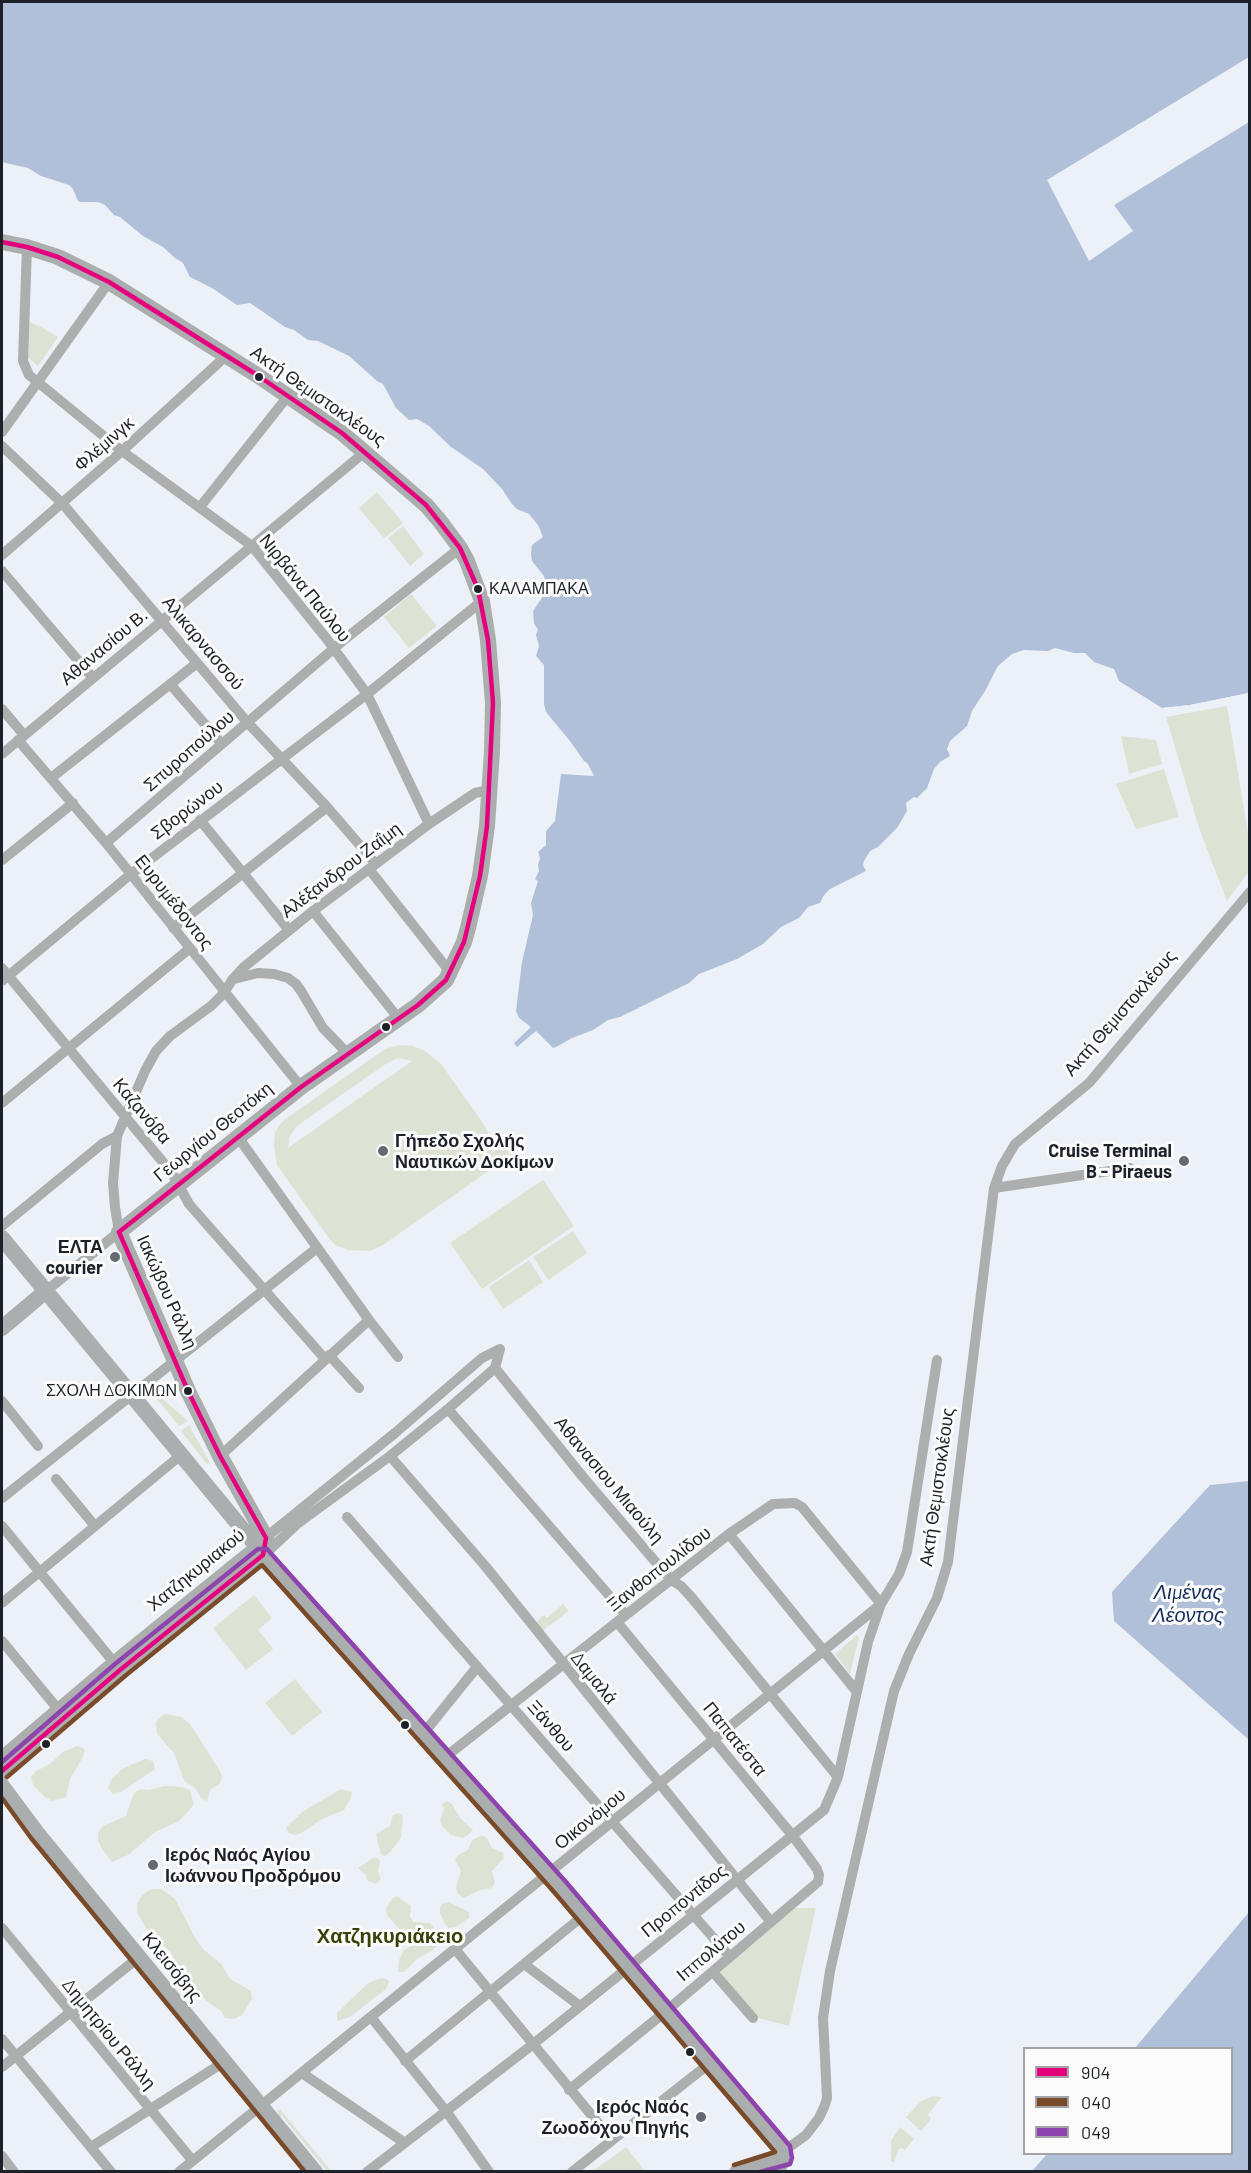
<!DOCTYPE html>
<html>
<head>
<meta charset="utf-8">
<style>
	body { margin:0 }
	#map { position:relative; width:1251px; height:2173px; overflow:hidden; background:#ecf0f7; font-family:Barlow,sans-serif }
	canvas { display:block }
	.frame { position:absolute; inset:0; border:3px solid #1d2129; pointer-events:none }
	.legend { position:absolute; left:1023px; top:2047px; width:210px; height:108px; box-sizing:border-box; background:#fbfbfb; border:2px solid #a2a4a7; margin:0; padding:8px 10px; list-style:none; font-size:18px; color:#1d2129 }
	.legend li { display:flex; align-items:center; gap:12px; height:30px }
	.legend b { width:30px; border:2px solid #a2a4a7 }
</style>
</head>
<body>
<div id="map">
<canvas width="1251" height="2173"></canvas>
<div class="frame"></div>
<ul class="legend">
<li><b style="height:8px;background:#e5007d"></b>904</li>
<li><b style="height:8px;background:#7a4b2a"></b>040</li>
<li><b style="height:8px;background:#8e44ad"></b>049</li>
</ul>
</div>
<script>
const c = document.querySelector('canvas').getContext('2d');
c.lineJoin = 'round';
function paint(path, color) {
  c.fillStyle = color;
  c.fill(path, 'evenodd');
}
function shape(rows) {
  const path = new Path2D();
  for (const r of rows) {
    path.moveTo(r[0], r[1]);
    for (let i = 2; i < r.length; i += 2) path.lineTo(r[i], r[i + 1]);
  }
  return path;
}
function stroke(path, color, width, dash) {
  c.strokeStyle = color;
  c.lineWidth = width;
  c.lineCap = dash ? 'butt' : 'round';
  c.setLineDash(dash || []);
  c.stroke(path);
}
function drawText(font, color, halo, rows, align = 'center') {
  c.font = font + ' Barlow,sans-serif';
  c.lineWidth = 6;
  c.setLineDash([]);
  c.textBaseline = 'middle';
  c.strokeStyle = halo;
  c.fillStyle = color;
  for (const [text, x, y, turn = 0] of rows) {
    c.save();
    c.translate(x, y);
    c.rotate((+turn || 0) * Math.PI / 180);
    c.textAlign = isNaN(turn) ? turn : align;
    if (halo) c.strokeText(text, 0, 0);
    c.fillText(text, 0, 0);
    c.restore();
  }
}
const green = shape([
	[29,322,41,327,58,337,38,366,27,357],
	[377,492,403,523,384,538,359,508],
	[403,526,424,554,410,566,388,538],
	[411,594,437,626,409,648,384,617],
	[1227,706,1249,840,1250,870,1227,901,1199,828,1166,717],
	[1121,736,1156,740,1162,764,1129,774],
	[1164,769,1179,817,1136,829,1116,784],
	[399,1045,413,1046,425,1051,441,1064,485,1126,491,1139,492,1153,517,1136,524,1146,383,1245,370,1251,348,1250,335,1245,328,1237,277,1165,274,1145,275,1133,279,1125,287,1118,385,1049],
	[398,1058,412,1061,288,1148,290,1136,297,1126,384,1065],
	[543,1180,574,1226,482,1289,450,1243],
	[573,1231,587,1253,548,1280,533,1257],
	[529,1260,543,1282,503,1309,489,1287],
	[162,1397,165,1401,188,1421,179,1426,157,1399],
	[189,1425,210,1463,207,1464,181,1431],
	[254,1595,272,1618,258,1630,273,1649,246,1670,213,1628],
	[563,1604,569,1611,542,1631,536,1622,544,1615,547,1618],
	[857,1635,859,1637,850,1674,835,1654],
	[295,1679,322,1712,292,1736,265,1703],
	[164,1714,181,1717,190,1724,220,1771,222,1777,220,1783,210,1790,207,1801,202,1799,195,1788,185,1782,174,1753,157,1734,156,1722],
	[77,1746,85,1749,83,1757,70,1779,66,1797,52,1801,45,1797,33,1785,31,1777,36,1771,50,1764,63,1752],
	[145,1759,153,1761,155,1769,121,1792,113,1794,108,1788,111,1780,122,1769],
	[165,1786,182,1787,190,1790,194,1805,179,1821,155,1832,128,1855,112,1862,102,1849,98,1841,98,1833,103,1826,126,1816,134,1793,141,1789,149,1790],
	[341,1789,352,1792,351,1797,344,1810,322,1819,301,1833,295,1835,289,1833,286,1828,302,1812],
	[447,1801,452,1804,460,1818,473,1830,468,1835,463,1838,451,1835,442,1826,440,1820,444,1809,442,1804],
	[399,1813,403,1817,401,1838,390,1852,385,1856,381,1855,376,1834,390,1826,393,1815],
	[482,1835,487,1838,492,1848,503,1853,504,1858,492,1871,495,1882,492,1888,480,1890,463,1898,458,1894,456,1888,461,1871,455,1860,458,1855,468,1850,472,1840],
	[373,1858,378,1858,380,1861,378,1872,381,1879,376,1884,368,1881,365,1874,358,1868],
	[153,1889,161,1889,175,1899,194,1936,203,1949,222,1965,230,1979,251,1991,252,1999,242,2015,234,2019,225,2018,221,2011,207,2001,188,1983,171,1953,146,1928,138,1914,137,1906,140,1898,146,1892],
	[397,1896,411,1906,410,1917,413,1922,430,1923,434,1928,431,1931,408,1937,403,1933,387,1915,386,1909,389,1903,392,1899],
	[449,1902,469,1912,469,1918,455,1927,449,1928,445,1924,440,1913,440,1907,443,1903],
	[791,1908,816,1908,789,2026,758,2018,718,1972],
	[439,1931,443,1935,441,1941,433,1950,417,1959,404,1972,398,1972,399,1960,404,1950],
	[382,1978,388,1980,389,1982,386,1989,350,2017,337,2021,337,2013,365,1986,370,1982],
	[933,2096,942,2097,928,2114,931,2119,921,2131,906,2117,920,2102],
	[280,2109,331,2171,327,2171,282,2116,278,2117,278,2112,275,2114],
	[900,2127,914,2139,905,2150,901,2148,898,2150,894,2162,891,2162,891,2141],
	[626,2147,645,2171,593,2171]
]);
const water = shape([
	[2,2,1249,2,1249,57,1047,180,1089,261,1133,231,1114,205,1249,122,1249,693,1190,705,1162,708,1119,681,1114,669,1094,662,1085,653,1074,653,1055,648,1048,651,1024,650,1012,654,998,666,985,691,972,711,967,726,950,741,947,749,950,756,940,762,934,769,927,788,917,798,914,797,906,803,907,811,897,828,878,847,870,851,864,861,863,865,866,871,830,889,824,895,820,903,808,907,799,918,781,927,763,944,737,959,699,974,689,983,620,1017,608,1020,593,1030,572,1038,558,1046,553,1048,536,1031,517,1047,514,1043,531,1027,519,1018,516,1011,522,962,533,915,531,903,538,881,535,879,539,871,538,865,540,858,538,852,546,845,546,831,555,821,561,774,594,776,588,764,584,761,570,741,546,712,544,704,544,665,536,656,539,646,536,635,538,630,534,623,533,611,548,589,544,576,532,561,531,554,532,545,543,537,538,525,529,514,517,509,512,504,502,489,483,469,451,447,429,426,417,419,409,420,396,408,383,384,377,381,349,356,318,341,308,340,294,330,285,327,250,303,237,305,212,288,190,277,183,263,175,258,163,247,143,236,120,217,114,215,105,205,98,202,81,202,78,201,73,189,69,185,41,176,28,168,2,162],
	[1249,1481,1250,1481,1249,1740,1114,1621,1112,1592,1210,1485],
	[1249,1912,1249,2171,1032,2171,1047,2154,1232,2154,1232,2048,1135,2048]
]);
const pier = shape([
	[1249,693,1250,697,1245,699,1226,700,1190,708,1163,711,1162,708,1190,705]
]);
const street = shape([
	[27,247,23,361,29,375,122,451,252,546,326,638,367,694,429,824],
	[2,432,109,282],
	[2,446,62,503,247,722,327,807,376,864],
	[200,507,288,396],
	[2,555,122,451,226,356],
	[2,571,93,678],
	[170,684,222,744],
	[2,709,24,735],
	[18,740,106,843,301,1087],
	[2,754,366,451],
	[51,778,197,663],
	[200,820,289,930],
	[106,843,345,639,460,548],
	[2,860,73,803],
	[369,869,450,972],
	[313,911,399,1019],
	[173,928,327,807],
	[2,968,172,1173,189,1204,325,1359],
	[234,979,258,973,274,974,288,978,296,984,301,991,323,1028,348,1054],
	[2,981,131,874,367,694,482,601],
	[2,1103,189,949],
	[238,1137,369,1320,398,1357],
	[994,1188,1130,1168],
	[2,1226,102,1144,117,1136],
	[46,1291,119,1232,115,1207,113,1183,117,1136,145,1071,156,1051,170,1036,211,1006,224,993,232,980,244,967,313,911,429,824,475,793,489,790],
	[329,1355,359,1388],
	[495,1368,583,1477,671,1580,681,1586,692,1598,838,1777],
	[2,1401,38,1446],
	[448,1409,626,1615],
	[220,1456,369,1320],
	[390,1456,486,1567,771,1922],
	[56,1479,95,1526],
	[2,1498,317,1248],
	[347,1517,730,1957],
	[2,1526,116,1665],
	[729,1534,857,1692],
	[264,1555,297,1524,390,1456,448,1409,495,1368,500,1349],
	[2,1603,181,1455],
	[2,1641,57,1708],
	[423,1734,477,1667],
	[2,1755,113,1661,395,1433,482,1358,500,1349],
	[444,1758,729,1534,773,1504,795,1503,802,1507,881,1604],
	[2,1928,192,2160],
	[455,1949,612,2140],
	[524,1964,580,2006],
	[713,1972,753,2018],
	[371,2017,446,2111,489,2172],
	[2,2039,111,2172],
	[405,2061,584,1915],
	[2,2067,139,1957],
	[302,2073,405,2143],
	[569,2090,665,2012,818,1882,819,1875,817,1869,792,1835,617,1622],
	[91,2147,224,2062],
	[784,2151,806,2135,819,2118,825,2105,827,2098,823,2018,830,1971,894,1691,909,1654,937,1598,948,1562,994,1188,1002,1166,1015,1144,1089,1083,1250,892],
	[2,2156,14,2172],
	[179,2172,880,1605],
	[367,2172,532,2045,824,1810,838,1777,868,1642,881,1604,899,1574,907,1552,937,1360],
	[572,2172,710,2063]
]);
const secondary = shape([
	[2,242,27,247,58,257,109,282,257,375,342,433,426,505,439,520,460,548,467,561,482,601,488,640,493,703,492,751,487,826,480,876,468,928,464,942,446,980,418,1005,301,1087,119,1232,188,1391,220,1456,266,1538,263,1555],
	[2,1238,273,1566,560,1887,784,2151,785,2158,774,2172],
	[2,1328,46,1291],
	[2,1771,120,1670,263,1555],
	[2,1786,37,1833,315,2172],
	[737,2172,769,2160,785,2158]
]);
const bus1 = shape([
	[2,242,27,247,58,257,109,282,257,375,342,433,426,505,460,548,478,589,488,640,493,703,487,826,480,876,464,942,446,980,418,1005,301,1087,119,1232,188,1391,220,1456,266,1538,263,1555,120,1670,2,1771]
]);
const bus2 = shape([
	[7,1777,125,1676,262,1565,554,1892,775,2152,734,2165],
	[2,1798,31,1838,305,2172]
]);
const bus3 = shape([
	[2,1762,115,1664,258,1549,267,1549,566,1882,790,2146,792,2158,790,2164,760,2172]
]);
const markers = [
	[259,377,5,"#1d2129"],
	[478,589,5,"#1d2129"],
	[386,1027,5,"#1d2129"],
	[383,1151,6,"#656971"],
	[1184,1161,6,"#656971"],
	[115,1257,6,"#656971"],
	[188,1391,5,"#1d2129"],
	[405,1725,5,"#1d2129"],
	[46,1744,5,"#1d2129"],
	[153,1865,6,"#656971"],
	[690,2052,5,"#1d2129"],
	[701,2117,6,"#656971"]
];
const busNames = [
	["ΚΑΛΑΜΠΑΚΑ",489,589],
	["ΣΧΟΛΗ ΔΟΚΙΜΩΝ",177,1391,"right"]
];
const streetNames = [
	["Ακτή Θεμιστοκλέους",318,396,35],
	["Φλέμινγκ",104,444,-41],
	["Νιρβάνα Παύλου",305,588,51],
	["Αλικαρνασσού",203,643,50],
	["Αθανασίου Β.",104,647,-40],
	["Σπυροπούλου",189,751,-41],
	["Σβορώνου",187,810,-37],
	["Αλέξανδρου Ζαΐμη",341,870,-37],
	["Ευρυμέδοντος",174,902,52],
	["Ακτή Θεμιστοκλέους",1120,1013,-49],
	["Καζανόβα",142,1111,50],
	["Γεωργίου Θεοτόκη",213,1132,-39],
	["Ιακώβου Ράλλη",167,1292,66],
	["Αθανασιου Μιαούλη",609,1480,50],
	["Ακτή Θεμιστοκλέους",937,1487,-82],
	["Ξανθοπουλίδου",659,1569,-38],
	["Χατζηκυριακού",196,1570,-39],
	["Δαμαλά",594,1678,51],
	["Ξάνθου",551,1726,49],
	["Παπατέστα",735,1739,51],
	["Οικονόμου",590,1819,-39],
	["Προποντίδος",684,1901,-39],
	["Ιππολύτου",711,1951,-40],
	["Κλεισόβης",172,1967,51],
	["Δημητρίου Ράλλη",109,2034,51]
];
const poiNames = [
	["Γήπεδο Σχολής",395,1141,"left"],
	["Ναυτικών Δοκίμων",395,1162,"left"],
	["Cruise Terminal",1172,1151],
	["B - Piraeus",1172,1172],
	["ΕΛΤΑ",103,1247],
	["courier",103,1268],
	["Ιερός Ναός Αγίου",165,1855,"left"],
	["Ιωάννου Προδρόμου",165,1876,"left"],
	["Ιερός Ναός",689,2107],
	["Ζωοδόχου Πηγής",689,2128]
];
const waterNames = [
	["Λιμένας",1188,1592],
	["Λέοντος",1188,1615]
];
const neighbourhoodNames = [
	["Χατζηκυριάκειο",390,1936]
];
paint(green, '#dce3d4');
paint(water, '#b0c0d9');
paint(pier, '#ecf0f7');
stroke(street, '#acafad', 10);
stroke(secondary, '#abaeae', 16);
stroke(bus1, '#e5007d', 4.5);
stroke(bus2, '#7a4b2a', 4.5);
stroke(bus3, '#8e44ad', 4.5);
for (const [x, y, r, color] of markers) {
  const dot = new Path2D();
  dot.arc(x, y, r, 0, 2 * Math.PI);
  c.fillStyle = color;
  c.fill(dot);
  stroke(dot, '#fbfbfb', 2);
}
drawText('16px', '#1d2129', '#fbfbfb', busNames, 'left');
drawText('18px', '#1d2129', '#fbfbfb', streetNames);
drawText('bold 18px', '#1d2129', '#fbfbfb', poiNames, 'right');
drawText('italic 20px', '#142e59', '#fbfbfb', waterNames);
drawText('bold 20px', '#364207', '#fbfbfb', neighbourhoodNames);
</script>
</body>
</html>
